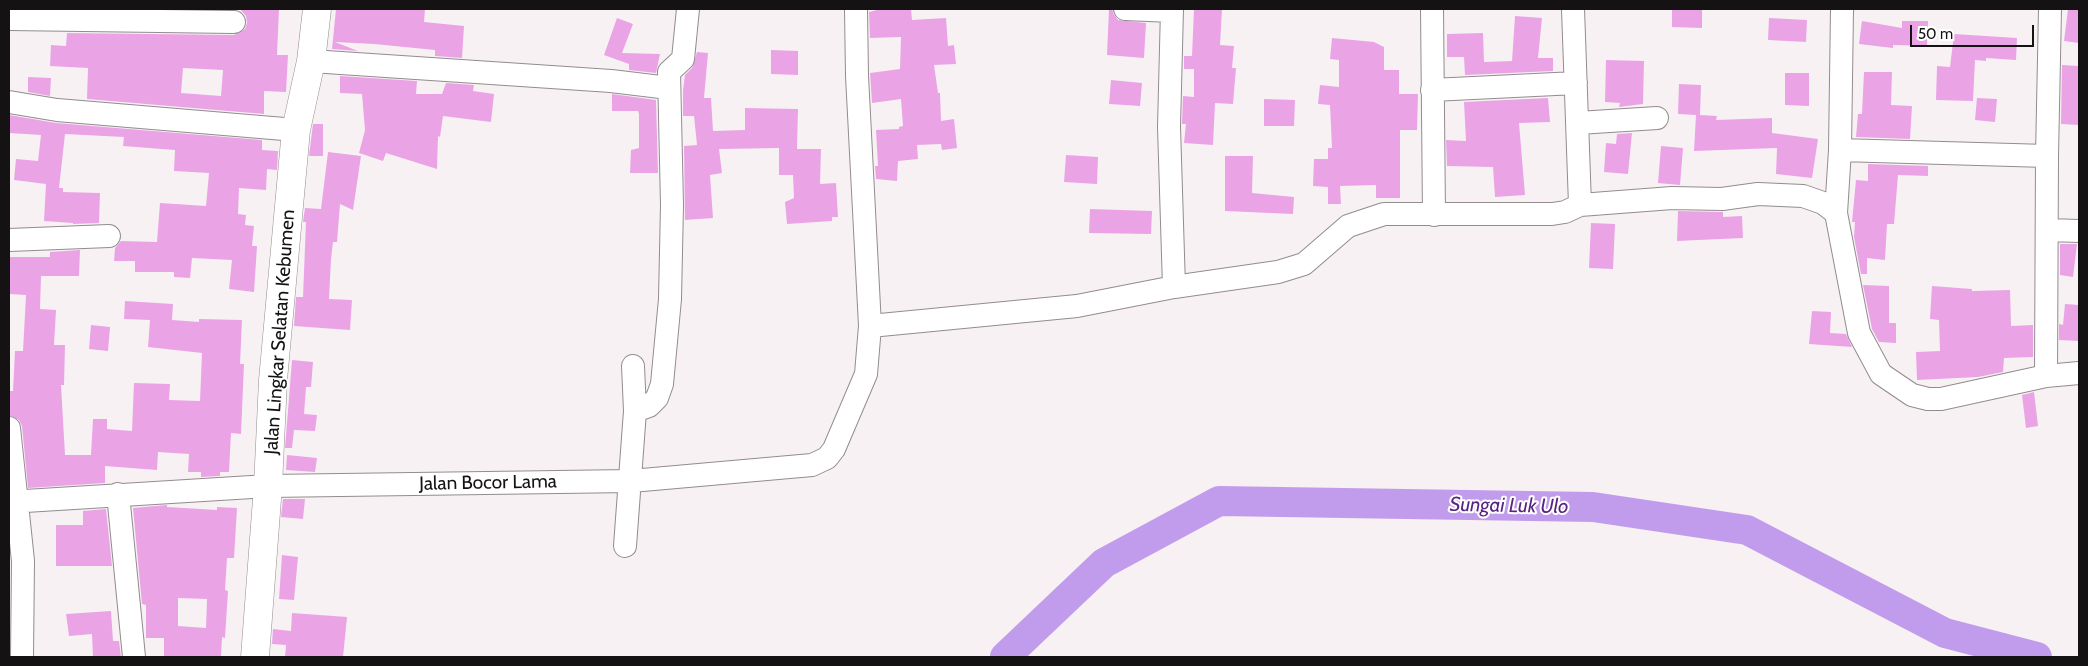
<!DOCTYPE html>
<html>
<head>
<meta charset="utf-8">
<style>
	body { margin:0 }
	#map { position:relative; width:2088px; height:666px; overflow:hidden; background:#f8f1f4; font-family:Cabin,sans-serif }
	canvas { display:block }
	.frame { position:absolute; inset:0; border:10px solid #141213; pointer-events:none }
	.scale { position:absolute; left:1910px; top:25px; width:124px; height:22px; box-sizing:border-box; border:2px solid #141213; border-top:0; padding-left:6px; font-size:15px; line-height:18px; white-space:nowrap; color:#141213; -webkit-text-stroke:4px #fff; paint-order:stroke }
</style>
</head>
<body>
<div id="map">
<canvas width="2088" height="666"></canvas>
<div class="frame"></div>
<div class="scale">50 m</div>
</div>
<script>
const c = document.querySelector('canvas').getContext('2d');
c.lineJoin = 'round';
function shape(rows) {
  const path = new Path2D();
  for (const r of rows) {
    path.moveTo(r[0], r[1]);
    for (let i = 2; i < r.length; i += 2) path.lineTo(r[i], r[i + 1]);
  }
  return path;
}
function stroke(path, color, width, dash) {
  c.strokeStyle = color;
  c.lineWidth = width;
  c.lineCap = dash ? 'butt' : 'round';
  c.setLineDash(dash || []);
  c.stroke(path);
}
function paint(path, color) {
  c.fillStyle = color;
  c.fill(path, 'evenodd');
}
function drawText(font, color, halo, rows, align = 'center') {
  c.font = font + ' Cabin,sans-serif';
  c.lineWidth = 4;
  c.setLineDash([]);
  c.textBaseline = 'middle';
  c.strokeStyle = halo;
  c.fillStyle = color;
  for (const [text, x, y, turn = 0] of rows) {
    c.save();
    c.translate(x, y);
    c.rotate((+turn || 0) * Math.PI / 180);
    c.textAlign = isNaN(turn) ? turn : align;
    if (halo) c.strokeText(text, 0, 0);
    c.fillText(text, 0, 0);
    c.restore();
  }
}
const river = shape([
	[1005,657,1104,563,1219,501,1593,507,1747,530,1945,633,2037,657]
]);
const building = shape([
	[240,9,279,9,277,55,288,55,286,92,264,91,264,114,87,99,88,68,50,66,51,45,66,46,67,33,234,35,245,29,247,23,246,16],
	[183,68,223,70,221,96,181,93],
	[336,9,425,9,424,22,464,26,462,58,435,56,435,50,374,44,335,42,358,51,332,49],
	[881,9,911,9,912,20,946,18,948,46,954,45,956,64,934,65,938,93,940,93,941,121,954,119,957,148,942,150,941,144,917,145,918,159,898,161,897,181,876,179,875,166,878,166,876,130,899,129,899,127,903,126,901,99,872,103,870,73,900,69,901,37,870,38,869,12],
	[1109,9,1112,9,1114,15,1118,20,1146,23,1144,58,1107,55],
	[1194,9,1222,9,1220,45,1234,46,1232,68,1236,68,1233,104,1215,103,1213,145,1184,143,1186,124,1182,124,1183,96,1194,97,1194,69,1184,69,1184,56,1192,56],
	[1672,9,1702,9,1702,28,1672,27],
	[2068,9,2079,9,2079,43,2064,41],
	[1515,16,1542,18,1538,58,1553,58,1553,71,1465,75,1464,57,1447,57,1447,34,1483,33,1484,62,1512,61],
	[617,18,633,24,622,53,660,54,656,73,629,70,629,64,604,55],
	[1769,18,1807,20,1806,42,1768,40],
	[1862,21,1902,28,1902,21,1928,21,1927,46,1893,45,1893,48,1859,44],
	[1954,34,2017,38,2016,60,1986,58,1986,61,1975,60,1973,101,1936,100,1937,66,1950,67],
	[1332,38,1374,42,1384,47,1384,70,1399,70,1399,94,1418,94,1417,130,1400,130,1400,198,1376,198,1376,185,1340,186,1341,204,1328,204,1328,187,1313,186,1314,159,1328,159,1328,148,1332,148,1330,105,1318,104,1320,85,1339,87,1339,60,1330,59],
	[771,50,798,51,798,75,771,74],
	[697,52,708,53,704,98,711,98,713,131,745,130,745,108,798,109,797,149,821,149,820,184,836,183,838,217,832,217,832,221,787,224,785,202,794,198,793,175,779,175,779,148,719,149,722,173,710,175,713,218,685,220,684,146,697,145,694,116,683,116,683,90,685,75,692,68],
	[1606,60,1644,61,1643,104,1619,107,1620,103,1605,102],
	[2062,65,2079,66,2079,125,2061,124],
	[1864,72,1892,72,1891,105,1912,106,1910,139,1856,137,1858,114,1862,114],
	[1785,73,1809,73,1809,106,1785,105],
	[340,76,417,81,416,94,442,94,446,83,474,85,473,91,494,94,491,122,443,116,440,137,438,136,437,169,386,153,383,161,359,153,365,130,362,94,340,93],
	[28,77,51,78,50,96,28,92],
	[1111,80,1142,83,1140,106,1109,104],
	[1679,84,1701,85,1700,115,1717,116,1716,120,1772,118,1772,133,1818,139,1812,178,1776,174,1777,148,1694,151,1696,115,1678,114],
	[612,94,656,100,658,173,630,173,631,150,639,148,639,114,638,111,612,111],
	[1548,98,1550,122,1519,123,1525,195,1495,197,1493,167,1447,166,1446,140,1466,141,1464,102],
	[1977,98,1997,99,1995,122,1975,120],
	[1264,99,1295,100,1294,126,1264,126],
	[9,115,56,123,262,140,262,150,278,151,277,170,267,169,266,190,239,188,238,214,246,215,245,225,254,226,252,246,257,246,254,292,229,289,232,260,192,258,190,278,174,277,174,272,135,272,135,261,114,261,115,248,121,241,157,242,160,203,206,206,209,173,174,171,175,150,123,146,124,137,65,134,59,188,63,188,63,192,100,193,99,223,73,224,73,223,44,221,46,184,14,180,16,159,38,161,41,135,9,133],
	[313,124,323,124,323,156,309,156],
	[1632,133,1628,174,1604,172,1606,143,1616,144,1617,134],
	[1661,146,1683,148,1680,185,1658,183],
	[328,152,361,156,353,210,340,204,337,242,333,242,331,259,329,299,352,300,350,330,294,326,296,297,303,297,306,222,303,222,305,208,321,209],
	[1066,155,1098,157,1097,184,1064,182],
	[1225,156,1253,156,1252,193,1294,197,1293,214,1225,211],
	[1868,164,1928,166,1928,176,1898,175,1894,224,1887,224,1885,260,1867,258,1867,274,1861,274,1854,237,1855,222,1852,222,1856,180,1868,181],
	[1090,209,1152,211,1151,234,1089,233],
	[1678,211,1723,212,1723,217,1742,216,1743,238,1677,241],
	[1591,223,1615,224,1613,269,1589,268],
	[2060,244,2077,244,2073,277,2060,275],
	[80,250,79,276,41,276,40,309,56,310,54,345,65,345,64,385,61,385,65,455,91,455,93,419,107,419,107,429,132,431,134,383,170,384,169,400,200,401,202,353,148,347,150,320,124,319,125,301,173,304,172,320,199,322,199,319,242,320,240,364,244,364,241,434,231,433,229,472,220,472,220,476,201,477,201,472,188,472,189,454,158,452,157,470,105,466,105,483,28,488,22,426,19,420,9,415,9,391,13,391,15,351,23,351,26,295,9,294,9,257,50,257,50,252],
	[1863,285,1889,286,1889,323,1896,323,1896,343,1879,342,1872,329],
	[1932,286,1972,289,1972,291,2010,290,2011,326,2033,325,2033,357,2004,358,2003,372,1978,377,1917,380,1916,352,1940,351,1939,320,1930,319],
	[2065,304,2079,305,2079,341,2059,340,2059,324,2063,325],
	[1812,311,1831,312,1830,333,1846,334,1852,347,1809,344],
	[91,325,110,327,108,351,89,349],
	[292,360,313,362,311,387,306,387,304,414,317,415,315,431,294,430,292,448,285,448],
	[2034,392,2038,426,2026,428,2022,395],
	[287,455,317,458,315,472,286,470],
	[283,499,305,499,303,519,281,517],
	[167,505,167,507,217,510,217,507,237,508,234,558,227,558,225,590,228,591,225,638,222,637,221,657,164,657,164,638,146,638,146,605,142,604,133,508],
	[178,598,207,599,206,628,178,626],
	[106,509,112,566,56,566,56,525,83,525,83,511],
	[282,555,298,557,294,600,279,599],
	[111,611,113,641,119,641,121,657,93,657,92,634,69,636,66,614],
	[292,613,347,617,343,657,285,657,286,645,272,644,273,629,291,631]
]);
const minor = shape([
	[856,9,857,76,870,326],
	[1125,9,1172,11],
	[1172,9,1169,127,1174,287],
	[1432,9,1434,215],
	[1573,9,1580,205],
	[9,19,234,22],
	[311,61,611,81,669,88],
	[1432,90,1576,83],
	[9,102,57,110,296,130],
	[1578,123,1657,118],
	[1840,150,2047,156,2050,9],
	[1836,213,1840,150,1842,9],
	[2048,230,2079,231],
	[9,240,109,236],
	[2046,376,2047,156],
	[635,411,649,406,657,398,662,384,670,299,672,205,669,72,683,59,688,9],
	[9,428,23,561,22,657],
	[118,494,134,657],
	[9,502,268,486,631,481,812,465,827,458,834,449,866,374,870,326,1077,306,1174,287,1278,272,1304,264,1348,226,1384,214,1552,214,1565,212,1580,205,1672,198,1722,199,1758,194,1803,196,1823,203,1836,213,1859,333,1881,374,1912,395,1928,399,1941,399,2046,376,2079,373],
	[625,546,635,411,633,366]
]);
const highway = shape([
	[255,657,268,486,273,380,296,130,311,61,317,9]
]);
const streetNames = [
	["Jalan Lingkar Selatan Kebumen",280,332,-86],
	["Jalan Bocor Lama",488,483,-1]
];
const waterNames = [
	["Sungai Luk Ulo",1509,506,1]
];
stroke(river, '#c29cec', 30);
paint(building, '#eaa4e6');
stroke(minor, '#928c8e', 24);
stroke(highway, '#928c8e', 29);
stroke(minor, '#fff', 22);
stroke(highway, '#fff', 28);
drawText('19px', '#141213', '#fff', streetNames);
drawText('italic 20px', '#572481', '#fff', waterNames);
</script>
</body>
</html>
